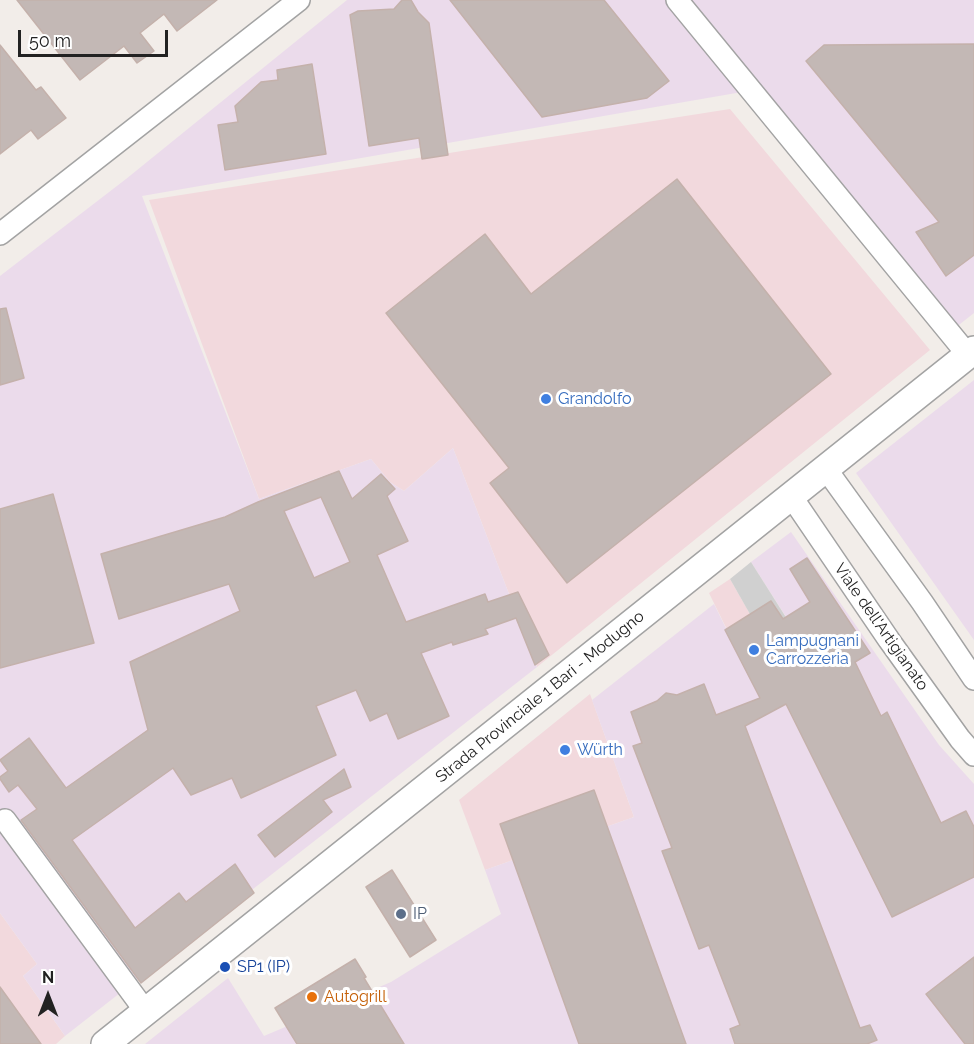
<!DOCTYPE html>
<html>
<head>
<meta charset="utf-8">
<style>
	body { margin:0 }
	#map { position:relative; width:974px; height:1044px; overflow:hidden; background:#f2ede9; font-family:Raleway,sans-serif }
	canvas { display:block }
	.north { position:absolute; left:18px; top:966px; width:60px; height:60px; -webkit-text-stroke:4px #fff; paint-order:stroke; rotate:0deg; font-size:16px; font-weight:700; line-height:24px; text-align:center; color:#222 }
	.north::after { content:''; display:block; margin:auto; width:21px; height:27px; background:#222; clip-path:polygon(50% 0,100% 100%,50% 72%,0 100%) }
	.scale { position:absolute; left:18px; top:30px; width:150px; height:27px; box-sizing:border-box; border:3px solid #222; border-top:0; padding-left:8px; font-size:18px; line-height:21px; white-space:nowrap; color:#222; -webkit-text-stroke:4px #fff; paint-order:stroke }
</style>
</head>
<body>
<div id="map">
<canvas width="974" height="1044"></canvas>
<div class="north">N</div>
<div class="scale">50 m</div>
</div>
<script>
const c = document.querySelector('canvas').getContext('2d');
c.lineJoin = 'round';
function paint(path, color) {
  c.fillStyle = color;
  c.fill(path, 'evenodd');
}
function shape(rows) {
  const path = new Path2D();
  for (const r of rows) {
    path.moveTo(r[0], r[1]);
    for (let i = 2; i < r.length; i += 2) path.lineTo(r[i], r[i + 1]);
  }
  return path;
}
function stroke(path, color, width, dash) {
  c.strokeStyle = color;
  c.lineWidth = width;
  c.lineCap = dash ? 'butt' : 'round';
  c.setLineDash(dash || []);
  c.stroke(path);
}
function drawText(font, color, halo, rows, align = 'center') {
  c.font = font + ' Raleway,sans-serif';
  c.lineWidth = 6;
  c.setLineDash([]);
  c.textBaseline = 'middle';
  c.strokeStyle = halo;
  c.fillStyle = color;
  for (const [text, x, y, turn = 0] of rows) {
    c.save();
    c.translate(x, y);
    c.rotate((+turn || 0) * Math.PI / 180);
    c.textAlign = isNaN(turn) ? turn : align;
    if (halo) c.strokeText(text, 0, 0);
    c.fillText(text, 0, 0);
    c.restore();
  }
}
const commercial = shape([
	[730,109,930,350,537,667,453,448,404,491,390,482,371,459,259,499,149,200],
	[730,579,797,697,768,713,709,593],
	[590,694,634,817,485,870,459,800],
	[0,913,37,964,23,976,65,1036,56,1044,0,1044]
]);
const industrial = shape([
	[347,0,974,0,974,313,950,332,742,92,142,196,259,499,371,459,390,482,404,491,453,448,537,667,65,1036,23,976,37,964,0,913,0,276,126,179],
	[974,380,974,640,856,473],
	[791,532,939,745,974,784,974,1044,145,1044,228,978,264,1036,391,982,501,914,485,870,634,817,592,700,714,604,768,713,825,678,751,562]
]);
const religious = shape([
	[751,562,825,679,797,697,730,579]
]);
const building = shape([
	[17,0,217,0,177,31,164,14,140,33,154,51,137,63,124,46,80,80,17,0],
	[402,0,411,0,418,12,429,23,448,155,422,159,419,138,369,146,350,15,358,11,394,9,402,0],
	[450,0,604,0,669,81,647,98,542,117,450,0],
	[974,44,974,255,946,276,916,232,939,222,806,61,824,45,974,44],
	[0,45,36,90,41,87,66,118,38,139,31,130,0,154,0,45],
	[312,64,326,154,225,170,218,125,238,122,235,106,261,82,278,80,277,70,312,64],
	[677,179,831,374,567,583,490,483,509,468,386,313,485,234,531,294,677,179],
	[6,308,24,378,0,385,0,309,6,308],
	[339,471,352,499,381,474,395,489,387,496,408,541,377,555,406,622,485,594,488,602,518,592,549,655,535,665,516,618,485,629,488,634,453,645,452,642,421,653,449,716,398,739,387,713,370,721,356,690,316,706,336,755,241,798,232,778,191,795,173,768,72,840,135,928,179,893,186,902,235,864,254,893,141,983,21,820,37,809,18,785,9,792,0,779,0,777,8,771,0,760,29,738,66,788,148,730,130,662,240,611,229,584,119,619,101,554,225,517,258,502,339,471],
	[321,497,350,562,314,578,284,511,321,497],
	[53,494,94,643,0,668,0,509,53,494],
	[807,558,870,653,855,662,881,716,887,712,941,823,966,811,974,827,974,877,892,917,786,704,745,726,860,1028,870,1025,877,1040,867,1044,735,1044,730,1029,740,1025,709,945,699,949,662,851,672,848,633,746,642,743,631,712,657,701,666,693,677,695,704,684,716,715,760,698,725,630,771,601,783,619,810,602,790,569,807,558],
	[344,769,351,787,323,800,332,812,275,857,258,835,344,769],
	[594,790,686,1044,579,1044,500,824,594,790],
	[392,870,436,940,410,957,366,887,392,870],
	[974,957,974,1044,965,1044,926,994,974,957],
	[355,959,366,977,364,978,404,1044,297,1044,275,1008,355,959],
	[0,987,41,1044,0,1044,0,987]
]);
const minor = shape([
	[677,0,968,355],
	[0,234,299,0],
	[826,469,922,602,974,679],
	[791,496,889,640,960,739,974,755],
	[5,820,146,1012]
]);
const tertiary = shape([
	[105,1044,974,350]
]);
const markers = [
	[546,399,6,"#3f7fe0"],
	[754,650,6,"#3f7fe0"],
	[565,750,6,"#3f7fe0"],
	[401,914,6,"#5c6f8a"],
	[225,967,6,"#1a4fb4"],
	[312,997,6,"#e8710a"]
];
const shopNames = [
	["Grandolfo",558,399],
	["Lampugnani",766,641],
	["Carrozzeria",766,659],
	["Würth",577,750]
];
const streetNames = [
	["Viale dell'Artigianato",881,627,55],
	["Strada Provinciale 1 Bari - Modugno",540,697,-39]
];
const serviceNames = [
	["IP",413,914]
];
const transitNames = [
	["SP1 (IP)",237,967]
];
const foodNames = [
	["Autogrill",324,997]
];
paint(commercial, '#f2d9dd');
paint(industrial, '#ebdbeb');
paint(religious, '#d0d0d0');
paint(building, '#c3b8b5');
stroke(building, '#c4b1ab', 1.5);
stroke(minor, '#a3a3a3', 24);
stroke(tertiary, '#a3a3a3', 30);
stroke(minor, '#fff', 21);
stroke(tertiary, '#fff', 27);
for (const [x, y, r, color] of markers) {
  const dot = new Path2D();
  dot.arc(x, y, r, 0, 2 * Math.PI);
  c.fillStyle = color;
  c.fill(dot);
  stroke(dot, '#fff', 2);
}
drawText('16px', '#366cbe', '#fff', shopNames, 'left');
drawText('16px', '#222', '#fff', streetNames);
drawText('16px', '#4e5e75', '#fff', serviceNames, 'left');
drawText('16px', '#164399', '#fff', transitNames, 'left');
drawText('16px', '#c56008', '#fff', foodNames, 'left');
</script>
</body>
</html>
